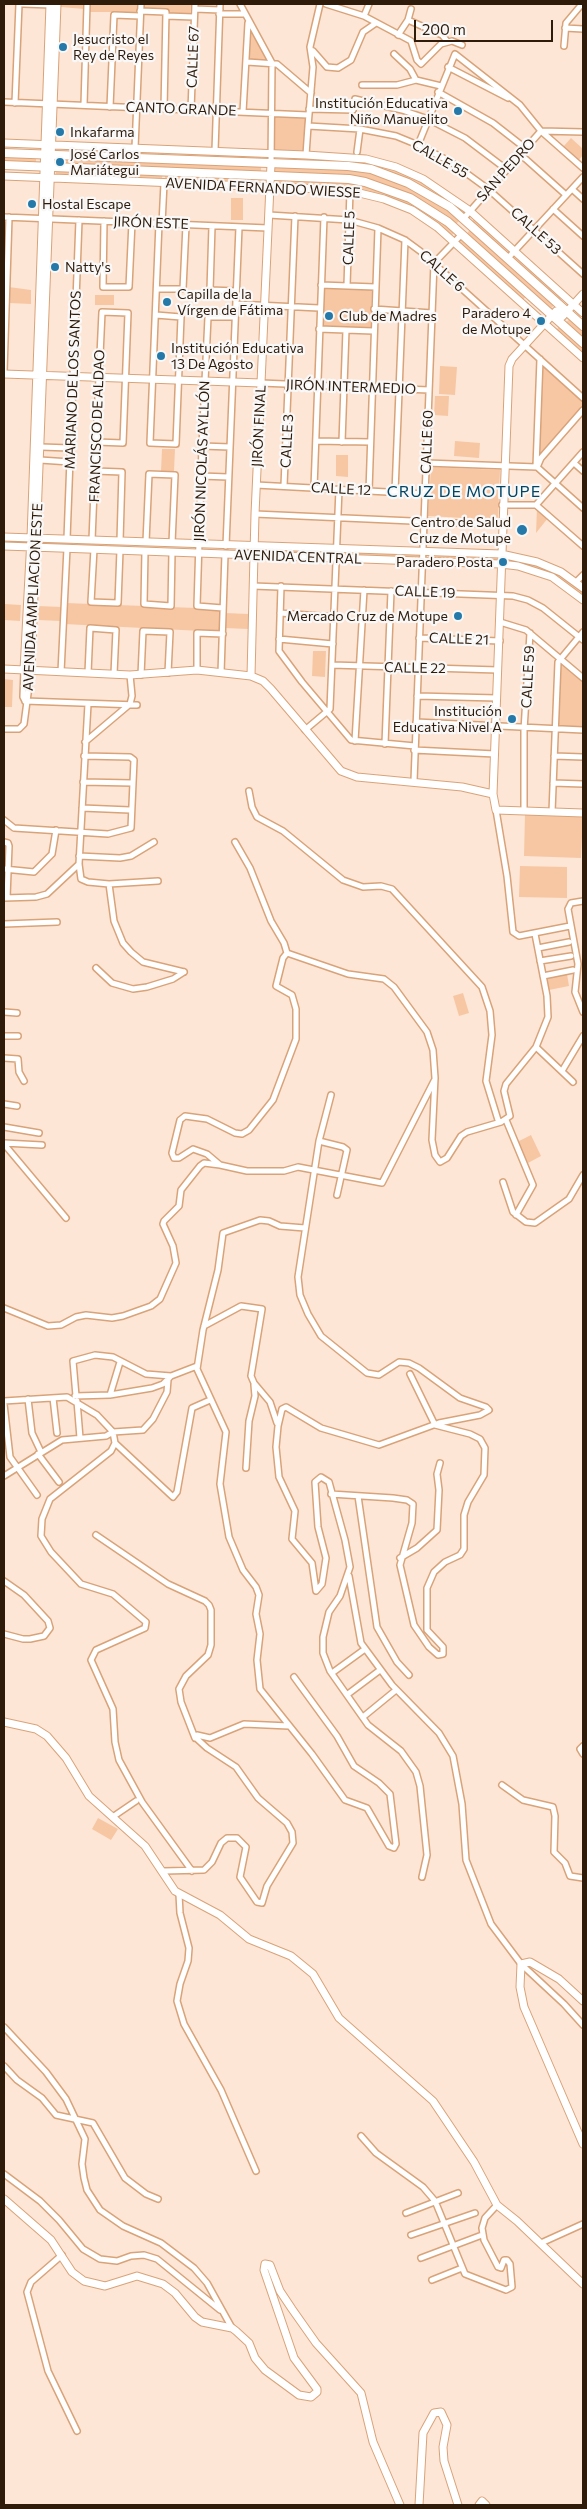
<!DOCTYPE html>
<html>
<head>
<meta charset="utf-8">
<style>
	body { margin:0 }
	#map { position:relative; width:587px; height:2509px; overflow:hidden; background:#fde6d5; font-family:Commissioner,sans-serif }
	canvas { display:block }
	.frame { position:absolute; inset:0; border:5px solid #2f1b0a; pointer-events:none }
	.scale { position:absolute; left:414px; top:20px; width:139px; height:22px; box-sizing:border-box; border:2px solid #2f1b0a; border-top:0; padding-left:6px; font-size:15px; line-height:18px; white-space:nowrap; color:#2f1b0a; -webkit-text-stroke:4px #f8f8f8; paint-order:stroke }
</style>
</head>
<body>
<div id="map">
<canvas width="587" height="2509"></canvas>
<div class="frame"></div>
<div class="scale">200 m</div>
</div>
<script>
const c = document.querySelector('canvas').getContext('2d');
c.lineJoin = 'round';
function paint(path, color) {
  c.fillStyle = color;
  c.fill(path, 'evenodd');
}
function shape(rows) {
  const path = new Path2D();
  for (const r of rows) {
    path.moveTo(r[0], r[1]);
    for (let i = 2; i < r.length; i += 2) path.lineTo(r[i], r[i + 1]);
  }
  return path;
}
function stroke(path, color, width, dash) {
  c.strokeStyle = color;
  c.lineWidth = width;
  c.lineCap = dash ? 'butt' : 'round';
  c.setLineDash(dash || []);
  c.stroke(path);
}
function drawText(font, color, halo, rows, align = 'center') {
  c.font = font + ' Commissioner,sans-serif';
  c.lineWidth = 4.5;
  c.setLineDash([]);
  c.textBaseline = 'middle';
  c.strokeStyle = halo;
  c.fillStyle = color;
  for (const [text, x, y, turn = 0] of rows) {
    c.save();
    c.translate(x, y);
    c.rotate((+turn || 0) * Math.PI / 180);
    c.textAlign = isNaN(turn) ? turn : align;
    if (halo) c.strokeText(text, 0, 0);
    c.fillText(text, 0, 0);
    c.restore();
  }
}
const green = shape([
	[61,4,84,4,84,9,61,7],
	[88,4,138,4,138,12,88,12],
	[142,4,191,4,190,15,167,14,142,9],
	[252,30,268,60,247,61,249,32],
	[275,117,306,118,305,153,274,151],
	[571,138,583,149,583,155,578,161,563,147],
	[87,148,164,150,164,154,94,153,87,150],
	[166,150,261,155,261,159,166,154],
	[4,153,36,155,36,162,4,161],
	[53,156,261,166,261,172,53,164],
	[299,157,360,161,392,168,420,180,465,211,463,215,426,189,384,170,360,164,299,161],
	[275,166,368,171,413,187,461,219,455,225,416,197,370,180,274,173],
	[56,168,163,172,162,178,56,174],
	[165,173,228,176,234,178,233,181,165,178],
	[274,179,358,183,410,200,456,231,451,236,391,199,273,184],
	[231,198,243,198,243,220,231,220],
	[474,219,512,252,509,255,471,222],
	[471,228,555,304,550,310,466,235],
	[464,238,526,296,523,300,459,243],
	[515,255,562,297,558,301,512,259],
	[9,287,31,290,31,304,9,303],
	[324,287,372,289,371,329,322,327],
	[95,295,114,295,114,305,95,305],
	[571,318,583,329,583,339,565,323],
	[560,326,583,347,583,354,556,330],
	[440,366,457,367,455,395,439,394],
	[545,367,583,401,583,407,543,454,537,451,540,368],
	[435,396,449,396,448,416,434,415],
	[455,441,480,443,479,458,454,456],
	[162,449,175,449,174,471,161,471],
	[336,455,348,455,348,477,336,476],
	[431,467,500,470,498,520,428,516],
	[537,508,548,518,536,533],
	[259,548,332,551,332,556,259,553],
	[345,551,419,554,418,559,344,556],
	[428,554,497,556,497,562,428,559],
	[507,557,527,560,556,571,583,590,583,598,560,581,507,563],
	[66,603,222,609,221,632,64,624],
	[4,604,21,605,20,621,4,620],
	[38,606,62,607,61,621,38,620],
	[225,613,249,614,248,629,224,628],
	[313,651,326,651,325,677,312,676],
	[561,661,583,682,583,727,556,726],
	[4,679,13,680,12,707,4,707],
	[525,814,583,817,581,858,524,856],
	[520,866,567,867,567,898,519,897],
	[567,974,569,986,549,990,547,978],
	[463,993,469,1013,459,1016,453,996],
	[531,1135,541,1156,528,1163,517,1142],
	[98,1818,118,1829,111,1840,92,1829]
]);
const street = shape([
	[23,4,52,5],
	[240,4,272,63,271,164],
	[326,4,364,16,411,41,417,60,421,64,441,44,452,41,462,45],
	[195,9,220,10],
	[140,11,166,12,164,109],
	[219,14,244,14],
	[166,16,194,17],
	[364,16,369,4],
	[408,20,411,9],
	[565,28,583,29],
	[398,35,408,20,442,35,447,41],
	[564,46,566,23,582,4],
	[313,51,327,67,338,68,351,60,363,32,376,23],
	[394,54,410,69,416,80],
	[247,62,277,64,311,93],
	[448,67,508,98],
	[362,85,397,85,416,80,441,86],
	[438,92,493,123,525,148],
	[4,102,308,115],
	[15,103,19,4],
	[84,105,87,4],
	[110,107,114,15,140,16],
	[309,109,353,110,355,99,402,110,428,119,465,138,506,169],
	[191,110,195,4],
	[243,112,248,23],
	[308,126,313,67,310,47,320,4],
	[418,145,455,54,520,105,541,131,583,168],
	[135,148,141,4],
	[215,151,220,4],
	[357,152,360,129],
	[520,154,566,195],
	[306,155,308,126,360,129,396,136,418,145,451,162,488,189,583,274],
	[572,189,583,199],
	[553,209,583,236],
	[269,215,349,220,378,228,405,240,420,251,583,398],
	[4,217,268,228],
	[464,218,541,131,583,132],
	[104,221,103,287,129,287,132,222],
	[162,224,164,183],
	[212,226,210,290,236,291],
	[508,258,583,177],
	[321,285,375,287],
	[347,286,350,190],
	[157,289,183,289,186,225],
	[236,304,319,308],
	[374,309,432,313],
	[156,315,181,317,176,444,150,443,159,223],
	[319,329,373,331],
	[4,372,9,217],
	[261,383,429,390],
	[316,441,370,442],
	[342,442,346,330],
	[202,446,230,447],
	[41,447,70,448],
	[40,460,70,462],
	[426,463,537,467,583,508],
	[574,463,583,471],
	[538,465,541,458,583,410],
	[536,467,540,359],
	[95,471,122,472,120,541],
	[201,476,228,477],
	[256,485,425,494],
	[284,486,295,216],
	[314,488,324,217],
	[369,491,378,228],
	[395,492,405,240],
	[502,505,536,505,583,546],
	[536,505,583,452],
	[255,514,502,525],
	[67,539,79,220],
	[92,540,96,442,102,312,128,313,123,443,96,442],
	[146,542,149,474,175,475,172,543],
	[226,546,239,227],
	[94,549,91,602,118,603,120,550],
	[145,551,144,604,171,606,172,552],
	[576,582,583,575],
	[253,586,513,596,528,600,543,608,583,640],
	[281,586,279,651,302,682,351,740,415,746],
	[223,608,197,606,202,446,208,317,235,317],
	[280,613,334,617],
	[500,622,526,630,583,678],
	[419,638,500,641],
	[279,639,333,644],
	[332,665,498,670],
	[24,670,23,697,25,701],
	[197,670,197,633,223,634],
	[61,672,67,548],
	[88,673,90,628,116,630,114,674],
	[221,673,225,554],
	[141,675,143,631,170,632,168,673],
	[417,696,497,698],
	[25,701,137,705],
	[88,704,79,864,81,879,88,882,109,884,158,881],
	[416,722,583,730],
	[4,729,19,729,24,724,31,671],
	[305,730,330,709,339,489],
	[355,741,364,590],
	[85,742,130,704,132,696,130,675],
	[385,744,391,591],
	[414,750,495,754],
	[554,756,583,757],
	[414,781,434,263,462,234],
	[83,782,132,783],
	[553,783,583,784],
	[249,791,252,807,257,817,283,831,343,880,363,887,381,886,392,889,482,987,490,1011,492,1035,486,1081,498,1120,501,1122,510,1116,504,1091,506,1084,536,1047,548,1017,547,996,535,934],
	[82,808,130,810],
	[496,810,507,876,513,932,519,936,570,926],
	[524,811,524,730,530,633],
	[552,812,558,662,583,632],
	[4,820,14,828,108,834,131,828,134,760,130,757,84,756],
	[4,842,8,843,9,846,7,898],
	[79,856,120,858,131,856,154,842],
	[4,869,34,872,52,854,56,830],
	[109,884,114,921,123,943,131,952,143,962,184,972],
	[4,898,36,897,47,894,79,864],
	[583,901,571,903,568,909,578,964,575,992,583,1012],
	[4,924,57,922],
	[538,948,569,942],
	[287,953,348,974,384,979,394,987,427,1032,433,1050,435,1078,432,1140,435,1155,440,1162,447,1158,461,1136,467,1132,501,1122],
	[540,961,571,956],
	[96,968,112,983,133,989,147,987,173,979,184,972],
	[543,976,573,970],
	[4,1012,17,1013],
	[4,1036,18,1036],
	[536,1047,573,1082],
	[4,1058,18,1059,19,1072,24,1081],
	[562,1071,583,1036],
	[331,1095,319,1141,298,1277,300,1295,308,1314,321,1336,367,1373,379,1375,399,1362,409,1363,419,1368,460,1398,486,1407,489,1410,480,1415,439,1423,379,1445,321,1428,286,1407,282,1409,278,1426,276,1447,279,1477,295,1511,292,1539,312,1563,316,1591,322,1584,326,1558,318,1527,315,1482,321,1477,329,1482,345,1540,350,1567,340,1596,329,1612,323,1637,323,1653,330,1671,368,1725,401,1751,416,1772,420,1786,427,1855,422,1877],
	[4,1104,17,1106],
	[506,1120,533,1185,516,1215],
	[4,1127,39,1133],
	[319,1141,343,1147,347,1150,337,1195],
	[4,1143,42,1145],
	[4,1144,66,1218],
	[220,1165,247,1171,284,1171,298,1167,382,1183,434,1081],
	[503,1182,513,1212,526,1222,535,1223,569,1199,583,1175],
	[4,1308,48,1326,61,1325,76,1317,86,1315,112,1318,123,1316,151,1306,160,1299,176,1263,173,1246,163,1224,164,1221,179,1206,181,1190,200,1166,204,1163,220,1165,207,1154,193,1149,179,1158,174,1158,172,1153,180,1120,185,1116,207,1119,235,1133,242,1134,249,1130,273,1100,296,1039,296,1009,292,995,276,986,283,958,287,953,284,943,271,921,250,868,235,842],
	[204,1326,241,1306,262,1309,251,1376,254,1383,270,1402,277,1423],
	[110,1395,120,1362],
	[75,1396,110,1395,152,1388,163,1384,171,1376,197,1366],
	[76,1396,73,1361,95,1355,113,1357,146,1374,171,1376],
	[53,1398,57,1433],
	[28,1399,32,1433,41,1452],
	[4,1401,67,1397,97,1415,113,1432,115,1443,111,1451,50,1499,42,1519,41,1536,51,1552,81,1584,113,1594,146,1622,145,1628,96,1650,91,1660,113,1709,115,1742,119,1760,142,1802,192,1871],
	[77,1401,80,1438],
	[4,1404,10,1457,37,1495],
	[115,1443,173,1497,177,1492,192,1408,210,1400],
	[38,1454,59,1482],
	[246,1468,249,1421,255,1396,254,1385],
	[4,1476,62,1440,106,1436,113,1432,143,1430,153,1419,167,1392,168,1380],
	[331,1494,393,1498,407,1500,413,1504,412,1523,400,1565,414,1625,429,1647,438,1655,443,1654,443,1647,427,1630,427,1588,434,1572,445,1562,460,1555,464,1549,464,1515,468,1502,484,1475,485,1448,480,1439,470,1434,435,1425,410,1374],
	[358,1496,377,1627,397,1662,409,1675],
	[96,1535,168,1584,205,1601,209,1605,211,1610,211,1645,208,1655,186,1676,179,1689,181,1702,195,1738],
	[400,1558,417,1548,437,1530,439,1490,437,1474,440,1463],
	[349,1576,361,1643,392,1685,439,1733,453,1756,462,1804,466,1860,491,1924,521,1964,564,2004,583,2025],
	[4,1581,24,1595,48,1621,50,1628,44,1636,30,1639,23,1639,4,1634],
	[332,1673,365,1649],
	[294,1677,337,1736,354,1766,379,1783,390,1794,396,1844,394,1848,389,1846,367,1808,345,1800,312,1754,260,1689,257,1660,260,1634,256,1614,259,1595,256,1587,243,1570,229,1537,220,1484,226,1432,197,1369,203,1330,218,1270,223,1233,260,1220,269,1221,280,1226,305,1228],
	[348,1694,380,1670],
	[363,1717,396,1690],
	[583,1746,580,1749,583,1754],
	[502,1785,523,1800,553,1807,555,1816,554,1852,565,1863,570,1876,583,1878],
	[114,1816,136,1801],
	[164,1871,204,1870,212,1862,221,1843,227,1838,237,1838,246,1847,240,1877,257,1902,262,1903,267,1886,293,1843,292,1832,287,1823,258,1798,236,1767,207,1748,195,1737,197,1735,210,1738,244,1724,289,1726],
	[179,1894,180,1913,189,1948,188,1961,180,1984,177,2001,184,2024,221,2090,256,2171],
	[4,2027,46,2072,66,2099,85,2139,82,2164,84,2178,87,2190,100,2210,123,2226,161,2243,194,2268,207,2283,232,2328],
	[4,2066,17,2080,42,2098,56,2115,93,2123,125,2178,146,2194,158,2199],
	[361,2136,376,2153,423,2187,435,2201,465,2274,506,2290,512,2287,510,2264,507,2260,504,2260,501,2268,498,2267,484,2240,482,2228,485,2218,497,2205],
	[4,2174,40,2201,59,2220,83,2249,100,2259,117,2261,131,2256,144,2255,157,2259,220,2310],
	[406,2213,458,2193],
	[411,2235,475,2213],
	[541,2243,583,2224],
	[62,2255,31,2282,27,2292,48,2371,77,2431],
	[421,2258,482,2235],
	[432,2280,462,2268]
]);
const secondary = shape([
	[4,143,306,155,366,159,396,167,423,179,470,211,583,313],
	[4,176,347,190,384,199,412,210,437,227,583,358],
	[566,310,556,311,512,359,509,366,493,794,496,810,583,813],
	[553,316,562,317,583,294],
	[4,374,261,383],
	[4,537,501,554,537,562,561,572,583,588],
	[4,546,501,564,518,566,552,577,583,600],
	[4,669,130,675,197,670,251,676,263,681,271,689,341,771,357,777,462,787,493,794],
	[24,670,31,538,50,4],
	[31,671,57,4],
	[251,676,255,514,271,164],
	[4,1722,36,1729,47,1736,66,1758,89,1796,145,1846,175,1891,220,1915,249,1939,291,1956,313,1974,339,2018,433,2101,474,2162,497,2205,517,2221,583,2284],
	[583,2001,559,1979,530,1962,521,1964,520,1987,524,2007,583,2144],
	[4,2199,51,2240,72,2272,84,2281,105,2286,137,2276,163,2284,175,2293,195,2317,202,2322,232,2328,236,2331,249,2343,255,2358,265,2370,299,2395,311,2397,317,2392,317,2389,294,2358,264,2270,265,2264,270,2265,280,2291,292,2309,316,2343,361,2393,373,2442,400,2505],
	[419,2505,423,2433,434,2413,441,2412,447,2425,443,2447,444,2461,458,2505],
	[479,2505,482,2501,486,2505]
]);
const primary = shape([
	[4,153,348,166,371,169,408,183,450,207,583,326],
	[4,165,349,179,365,182,410,198,448,222,583,343]
]);
const markers = [
	[63,47,5,"#2479a9"],
	[458,111,5,"#2479a9"],
	[60,132,5,"#2479a9"],
	[60,162,5,"#2479a9"],
	[32,204,5,"#2479a9"],
	[55,267,5,"#2479a9"],
	[167,302,5,"#2479a9"],
	[329,316,5,"#2479a9"],
	[541,321,5,"#2479a9"],
	[161,356,5,"#2479a9"],
	[522,530,6,"#2479a9"],
	[503,562,5,"#2479a9"],
	[458,616,5,"#2479a9"],
	[512,719,5,"#2479a9"]
];
const poiNames = [
	["Jesucristo el",73,39],
	["Rey de Reyes",73,55],
	["Institución Educativa",448,103,"right"],
	["Niño Manuelito",448,119,"right"],
	["Inkafarma",70,132],
	["José Carlos",70,154],
	["Mariátegui",70,170],
	["Hostal Escape",42,204],
	["Natty's",65,267],
	["Capilla de la",177,294],
	["Vírgen de Fátima",177,310],
	["Paradero 4",531,313,"right"],
	["de Motupe",531,329,"right"],
	["Club de Madres",339,316],
	["Institución Educativa",171,348],
	["13 De Agosto",171,364],
	["Centro de Salud",511,522,"right"],
	["Cruz de Motupe",511,538,"right"],
	["Paradero Posta",493,562,"right"],
	["Mercado Cruz de Motupe",448,616,"right"],
	["Institución",502,711,"right"],
	["Educativa Nivel A",502,727,"right"]
];
const streetNames = [
	["CALLE 67",193,57,-88],
	["CANTO GRANDE",181,109,2],
	["CALLE 55",440,159,30],
	["SAN PEDRO",506,170,-48],
	["AVENIDA FERNANDO WIESSE",263,188,3],
	["JIRÓN ESTE",151,223,2],
	["CALLE 53",536,231,42],
	["CALLE 5",349,238,-88],
	["CALLE 6",442,271,42],
	["MARIANO DE LOS SANTOS",73,380,-88],
	["JIRÓN INTERMEDIO",351,387,2],
	["FRANCISCO DE ALDAO",97,426,-88],
	["JIRÓN FINAL",259,426,-87],
	["CALLE 3",287,441,-87],
	["CALLE 60",427,442,-88],
	["JIRÓN NICOLÁS AYLLÓN",202,461,-88],
	["CALLE 12",341,489,3],
	["AVENIDA CENTRAL",298,557,2],
	["CALLE 19",425,592,2],
	["AVENIDA AMPLIACION ESTE",33,597,-87],
	["CALLE 21",459,639,2],
	["CALLE 22",415,668,1],
	["CALLE 59",528,677,-87]
];
const quarterNames = [
	["CRUZ DE MOTUPE",464,492]
];
paint(green, '#f7c7a4');
stroke(street, '#d9a379', 8);
stroke(secondary, '#d9a379', 9);
stroke(primary, '#d9a379', 10);
stroke(street, '#fff', 5);
stroke(secondary, '#fff', 7);
stroke(primary, '#fff', 8);
for (const [x, y, r, color] of markers) {
  const dot = new Path2D();
  dot.arc(x, y, r, 0, 2 * Math.PI);
  c.fillStyle = color;
  c.fill(dot);
  stroke(dot, '#f8f8f8', 2);
}
drawText('14px', '#2f1b0a', '#f8f8f8', poiNames, 'left');
drawText('14px', '#2f1b0a', '#f8f8f8', streetNames);
c.letterSpacing = '1px';
drawText('16px', '#034464', '#f8f8f8', quarterNames);
c.letterSpacing = '0px';
</script>
</body>
</html>
